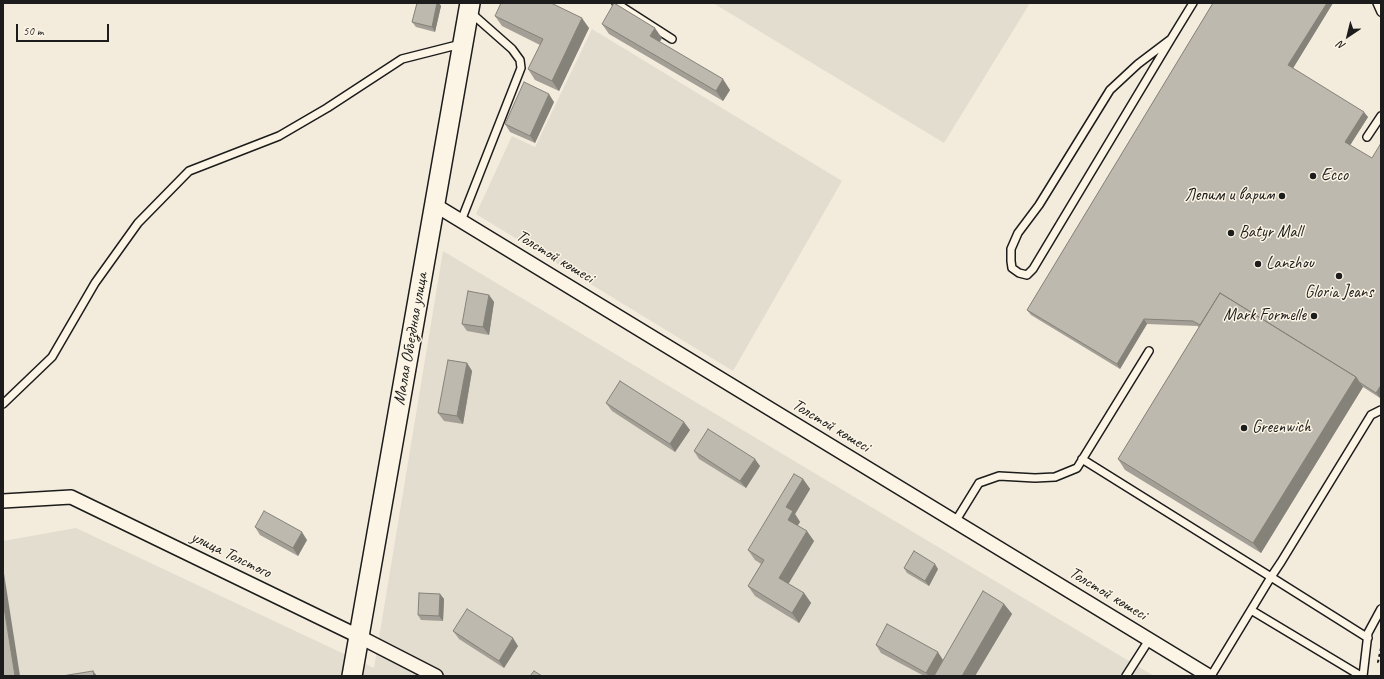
<!DOCTYPE html>
<html>
<head>
<meta charset="utf-8">
<style>
	body { margin:0 }
	#map { position:relative; width:1384px; height:679px; overflow:hidden; background:#f3ecdd; font-family:Caveat,sans-serif }
	canvas { display:block }
	.frame { position:absolute; inset:0; border:4px solid #1c1c1c; pointer-events:none }
	.north { position:absolute; left:1328px; top:16px; width:40px; height:40px; -webkit-text-stroke:3px #fcf5e5; paint-order:stroke; rotate:215deg; font-size:11px; font-weight:700; line-height:16px; text-align:center; color:#1c1c1c }
	.north::after { content:''; display:block; margin:auto; width:14px; height:18px; background:#1c1c1c; clip-path:polygon(50% 0,100% 100%,50% 72%,0 100%) }
	.scale { position:absolute; left:16px; top:24px; width:93px; height:18px; box-sizing:border-box; border:2px solid #1c1c1c; border-top:0; padding-left:5px; font-size:12px; line-height:14px; white-space:nowrap; color:#1c1c1c; -webkit-text-stroke:3px #fcf5e5; paint-order:stroke }
</style>
</head>
<body>
<div id="map">
<canvas width="1384" height="679"></canvas>
<div class="frame"></div>
<div class="north">N</div>
<div class="scale">50 m</div>
</div>
<script>
const c = document.querySelector('canvas').getContext('2d');
c.lineJoin = 'round';
function paint(path, color) {
  c.fillStyle = color;
  c.fill(path, 'evenodd');
}
function shape(rows) {
  const path = new Path2D();
  for (const r of rows) {
    path.moveTo(r[0], r[1]);
    for (let i = 2; i < r.length; i += 2) path.lineTo(r[i], r[i + 1]);
  }
  return path;
}
function stroke(path, color, width, dash) {
  c.strokeStyle = color;
  c.lineWidth = width;
  c.lineCap = dash ? 'butt' : 'round';
  c.setLineDash(dash || []);
  c.stroke(path);
}
function drawText(font, color, halo, rows, align = 'center') {
  c.font = font + ' Caveat,sans-serif';
  c.lineWidth = 3;
  c.setLineDash([]);
  c.textBaseline = 'middle';
  c.strokeStyle = halo;
  c.fillStyle = color;
  for (const [text, x, y, turn = 0] of rows) {
    c.save();
    c.translate(x, y);
    c.rotate((+turn || 0) * Math.PI / 180);
    c.textAlign = isNaN(turn) ? turn : align;
    if (halo) c.strokeText(text, 0, 0);
    c.fillText(text, 0, 0);
    c.restore();
  }
}
const built = shape([
	[713,3,1030,3,944,143],
	[592,29,842,181,733,371,476,214,512,136,535,147],
	[443,251,1154,676,3,676,3,541,76,528,374,668]
]);
const path = shape([
	[1381,648,1378,662,1381,665]
]);
const lane = shape([
	[616,3,672,39],
	[1377,3,1381,12],
	[1171,39,1138,64,1110,90,1039,205,1018,233,1011,249,1011,261,1012,268,1019,273,1027,275,1033,269,1171,39,1193,3],
	[1367,137,1381,116],
	[461,221,521,68,520,60,512,49,470,12],
	[3,404,52,357,95,283,138,223,189,171,279,136,327,108,402,59,461,44],
	[1082,459,1271,577,1281,562,1371,415,1381,410],
	[955,522,979,483,999,476,1035,478,1055,477,1077,468,1149,351],
	[1251,610,1361,676],
	[1126,676,1149,640],
	[1211,676,1271,577,1368,638],
	[1363,676,1368,633,1381,609]
]);
const street = shape([
	[435,205,1209,676],
	[3,501,71,497,358,636,436,676]
]);
const secondary = shape([
	[352,676,470,3]
]);
const wall = shape([
	[417,3,439,3,441,6,435,32,416,27,412,22],
	[1213,3,1333,3,1293,68,1368,117,1350,145,1380,398,1363,387,1261,553,1125,470,1118,459,1199,327,1197,326,1147,324,1120,369,1031,315,1027,310],
	[495,16,589,28,559,91,535,80,528,69,540,45,502,26],
	[602,24,662,38,659,42,730,90,723,101,609,34],
	[554,102,535,143,510,132,505,124],
	[489,295,494,302,489,335,467,331,462,324],
	[467,363,472,371,463,424,444,421,438,413],
	[606,403,690,430,675,452,612,411],
	[694,451,760,466,746,488,699,459],
	[803,479,810,489,795,514,800,522,797,525,814,541,788,584,804,593,811,603,799,623,755,596,748,586,761,564,755,560,748,550],
	[255,527,307,540,298,556,260,535],
	[904,568,938,569,929,586,907,573],
	[440,594,444,599,443,621,421,620,418,615],
	[1004,604,1012,614,975,676,924,676,881,653,876,645,943,660],
	[453,631,518,646,504,668,459,639]
]);
const shadedWall = shape([
	[437,3,439,3,441,6,435,32,432,27],
	[1327,3,1333,3,1292,70,1288,65],
	[582,18,589,28,559,91,552,81],
	[655,28,662,38,657,47,650,36],
	[723,79,730,90,723,101,716,91],
	[549,94,554,102,535,143,530,136],
	[1364,112,1368,117,1349,147,1345,142],
	[489,295,494,302,489,335,483,327],
	[1144,319,1147,324,1120,369,1117,364],
	[467,363,472,371,463,424,457,416],
	[1356,377,1363,387,1261,553,1253,543],
	[1381,385,1381,396,1380,398,1376,393],
	[684,422,690,430,675,452,670,444],
	[755,459,760,466,746,488,740,481],
	[803,479,810,489,795,514,800,522,795,530,788,520,786,507],
	[807,531,814,541,786,588,779,578],
	[302,532,307,540,298,556,293,548],
	[935,564,938,569,929,586,925,581],
	[3,567,20,676,15,676,3,601],
	[804,593,811,603,799,623,792,613],
	[440,594,444,599,443,621,439,616],
	[1004,604,1012,614,975,676,962,676],
	[513,638,518,646,504,668,499,661],
	[938,652,943,660,934,676,929,676,926,673],
	[93,671,97,676,94,676]
]);
const building = shape([
	[417,3,437,3,432,27,412,22,417,3],
	[501,3,551,3,582,18,552,81,528,69,543,39,495,16,501,3],
	[614,3,655,28,650,36,723,79,716,91,602,24,614,3],
	[1213,3,1327,3,1288,65,1364,112,1345,142,1372,158,1381,143,1381,385,1376,393,1359,382,1356,377,1220,293,1200,325,1193,321,1144,319,1117,364,1027,310,1213,3],
	[524,82,549,94,530,136,505,124,524,82],
	[468,291,489,295,483,327,462,324,468,291],
	[1220,293,1356,377,1253,543,1118,459,1220,293],
	[448,360,467,363,457,416,438,413,448,360],
	[620,381,684,422,670,444,606,403,620,381],
	[708,429,755,459,740,481,694,451,708,429],
	[794,474,803,479,786,507,793,511,788,520,807,531,779,578,804,593,792,613,748,586,764,560,748,550,794,474],
	[264,511,302,532,293,548,255,527,264,511],
	[914,551,935,564,925,581,904,568,914,551],
	[983,591,1004,604,962,676,934,676,983,591],
	[419,593,440,594,439,616,418,615,419,593],
	[3,601,15,676,3,676,3,601],
	[467,609,513,638,499,661,453,631,467,609],
	[887,624,938,652,926,673,876,645,887,624],
	[93,671,94,676,62,676,93,671],
	[534,671,542,676,530,676,534,671]
]);
const markers = [
	[1313,176,4,"#1c1c1c"],
	[1282,196,4,"#1c1c1c"],
	[1231,233,4,"#1c1c1c"],
	[1258,264,4,"#1c1c1c"],
	[1339,276,4,"#1c1c1c"],
	[1314,316,4,"#1c1c1c"],
	[1244,428,4,"#1c1c1c"]
];
const poiNames = [
	["Ecco",1321,176],
	["Лепим и варим",1274,196,"right"],
	["Batyr Mall",1239,233],
	["Lanzhou",1266,264],
	["Gloria Jeans",1339,293,"center"],
	["Mark Formelle",1306,316,"right"],
	["Greenwich",1252,428]
];
const streetNames = [
	["Толстой көшесі",555,257,31],
	["Малая Объездная улица",411,339,-80],
	["Толстой көшесі",831,426,31],
	["улица Толстого",231,555,26],
	["Толстой көшесі",1108,594,31]
];
paint(built, '#e3ddcf');
stroke(lane, '#1c1c1c', 10);
stroke(street, '#1c1c1c', 16);
stroke(secondary, '#1c1c1c', 22);
stroke(path, '#1c1c1c', 2, [3, 3]);
stroke(lane, '#fcf5e5', 7);
stroke(street, '#fcf5e5', 13);
stroke(secondary, '#fcf5e5', 19);
paint(wall, '#a39f96');
paint(shadedWall, '#85827a');
paint(building, '#beb9ae');
stroke(building, '#85827a', 1);
for (const [x, y, r, color] of markers) {
  const dot = new Path2D();
  dot.arc(x, y, r, 0, 2 * Math.PI);
  c.fillStyle = color;
  c.fill(dot);
  stroke(dot, '#fcf5e5', 1.5);
}
drawText('17px', '#1c1c1c', '#fcf5e5', poiNames, 'left');
drawText('17px', '#1c1c1c', '#fcf5e5', streetNames);
</script>
</body>
</html>
